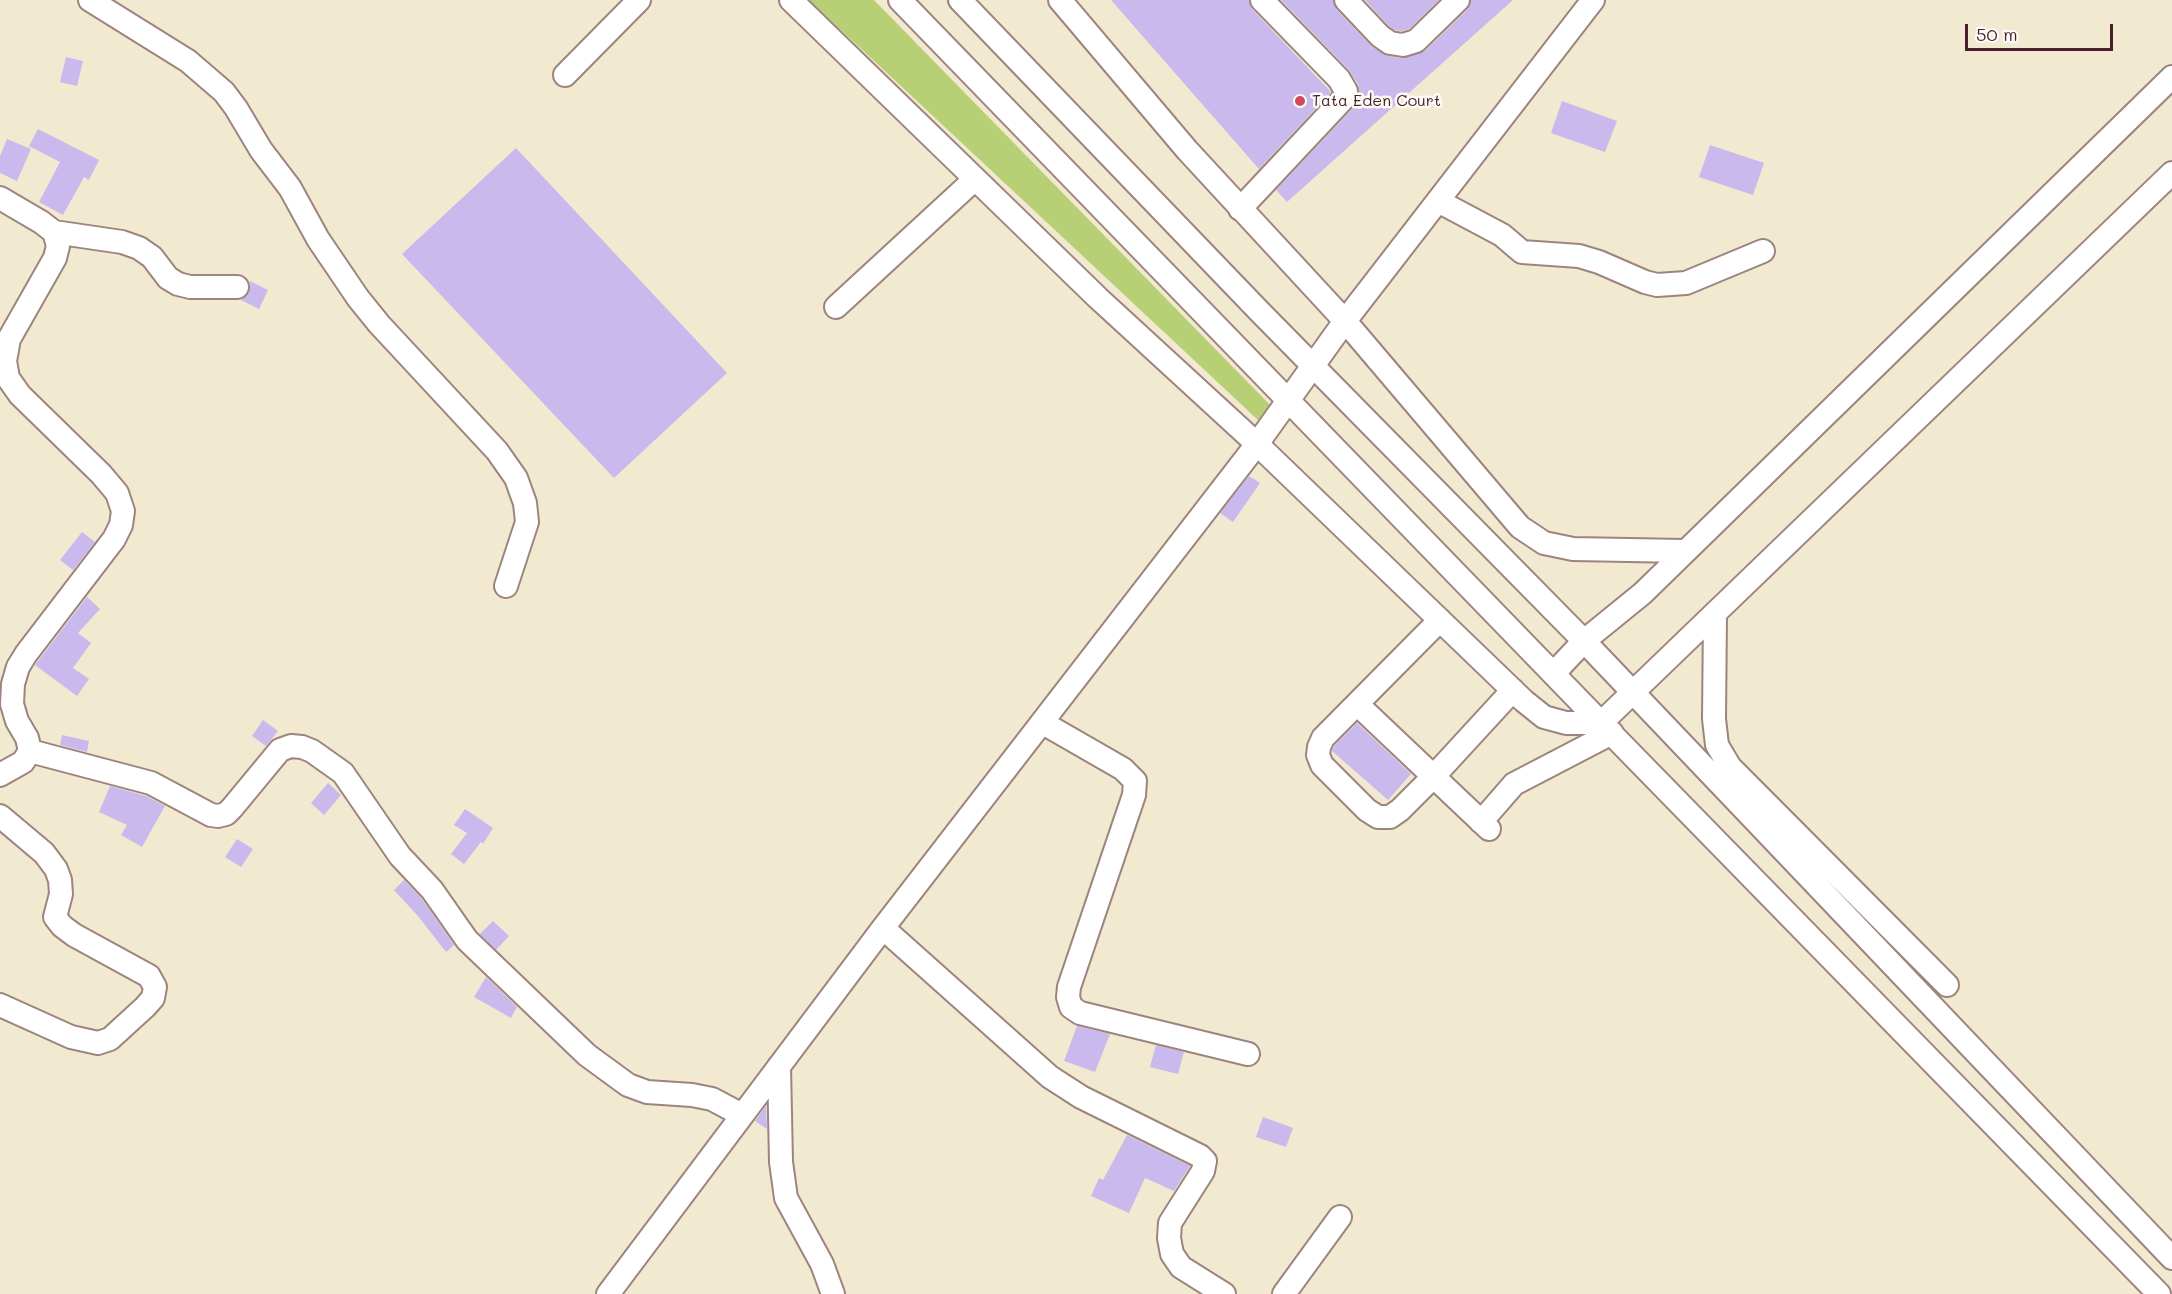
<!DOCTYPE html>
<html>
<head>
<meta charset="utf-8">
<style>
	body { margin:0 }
	#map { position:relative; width:2172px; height:1294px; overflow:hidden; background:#f2e9d1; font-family:Mali,sans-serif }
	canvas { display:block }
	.scale { position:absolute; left:1965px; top:24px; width:148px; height:27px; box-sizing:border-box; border:3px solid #4a1f2b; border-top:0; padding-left:8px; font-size:18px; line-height:21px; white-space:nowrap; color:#4a1f2b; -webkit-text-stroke:4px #fdfcf7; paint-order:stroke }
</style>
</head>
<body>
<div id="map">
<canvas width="2172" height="1294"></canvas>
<div class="scale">50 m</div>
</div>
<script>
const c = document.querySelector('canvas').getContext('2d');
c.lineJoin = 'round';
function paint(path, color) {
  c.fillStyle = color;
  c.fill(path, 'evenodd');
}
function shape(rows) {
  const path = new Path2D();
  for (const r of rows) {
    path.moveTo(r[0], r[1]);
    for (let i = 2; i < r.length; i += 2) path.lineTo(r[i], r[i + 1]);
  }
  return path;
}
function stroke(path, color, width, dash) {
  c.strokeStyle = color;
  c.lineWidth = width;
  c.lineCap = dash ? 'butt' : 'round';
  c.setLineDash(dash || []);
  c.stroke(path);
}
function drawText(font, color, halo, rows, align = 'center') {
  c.font = font + ' Mali,sans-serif';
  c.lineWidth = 5;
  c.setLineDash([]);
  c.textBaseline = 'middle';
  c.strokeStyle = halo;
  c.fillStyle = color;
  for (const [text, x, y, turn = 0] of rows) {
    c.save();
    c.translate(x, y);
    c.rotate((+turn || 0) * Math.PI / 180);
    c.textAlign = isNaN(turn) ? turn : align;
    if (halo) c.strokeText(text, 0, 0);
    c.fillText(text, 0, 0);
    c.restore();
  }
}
const green = shape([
	[809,0,874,0,1272,407,1258,420]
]);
const building = shape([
	[1111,0,1249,0,1252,9,1331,92,1259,169],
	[1281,0,1333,0,1336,9,1372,47,1387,56,1401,58,1425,51,1467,10,1471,0,1513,0,1287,202,1276,190,1355,106,1359,92,1358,84,1349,70],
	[1365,0,1439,0,1409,29,1402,31,1395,30,1389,26],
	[66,57,83,61,77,86,60,82],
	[1562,101,1617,121,1605,152,1551,133],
	[38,129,99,160,89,180,84,177,63,215,39,202,60,162,29,146],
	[7,139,31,149,17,181,0,173,0,156],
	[1710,145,1764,163,1753,195,1699,177],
	[516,148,727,373,614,478,402,254],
	[250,281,268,290,259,309,241,300,249,293],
	[1249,476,1260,483,1233,522,1220,513],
	[82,532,95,542,73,570,60,560],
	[87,597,100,609,78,633,91,643,73,668,89,679,77,696,35,665],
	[263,720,278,731,266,746,252,736],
	[1357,723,1411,774,1388,800,1332,751,1334,746],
	[62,735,89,741,87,752,60,745],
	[328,783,341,795,324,815,311,803],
	[110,786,146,796,165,806,142,847,121,835,127,825,99,812],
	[465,809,493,828,483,844,481,842,464,864,451,854,467,833,454,825],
	[237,839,253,849,241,867,225,857],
	[404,880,422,899,454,945,446,952,418,916,394,890],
	[493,921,509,936,496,950,480,934],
	[486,977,517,1007,511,1018,474,997],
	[1077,1026,1110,1034,1095,1072,1064,1061],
	[1156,1045,1184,1052,1178,1074,1150,1067],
	[766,1106,767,1129,755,1121],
	[1263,1117,1293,1128,1286,1147,1256,1137],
	[1127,1135,1190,1166,1174,1191,1145,1178,1129,1213,1091,1196,1099,1178,1103,1180]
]);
const minor = shape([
	[90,0,188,61,224,92,236,108,261,150,290,188,318,239,358,298,379,324,497,451,516,478,525,503,527,522,506,586],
	[791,0,1098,298,1257,444,1524,701,1544,717,1566,723,1601,723,2159,1294],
	[900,0,1601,723,2172,173],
	[960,0,1260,312,1584,641,1643,593,2172,77],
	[1060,0,1187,150,1345,321,1520,527,1544,543,1573,549,1684,551],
	[1346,0,1380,36,1390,43,1403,45,1416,41,1458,0],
	[565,75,639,0],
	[0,198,41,222,54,232,58,246,55,258,9,339,5,361,8,378,20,395,101,474,117,493,123,511,121,525,114,539,26,654,18,667,13,684,12,704,17,721,27,738,30,751,23,762,0,775],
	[1438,201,1502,235,1522,252,1579,256,1599,262,1645,282,1657,285,1686,283,1763,251],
	[1240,209,1345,97,1346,91,1339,79,1262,0],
	[54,232,122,242,139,248,152,257,168,278,178,284,190,287,237,287],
	[836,307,975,179],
	[1715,615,1714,719,1717,745,1730,767,1947,985],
	[1440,620,1323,738,1319,747,1318,755,1322,765,1367,810,1378,817,1390,817,1400,810,1433,777,1513,690],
	[1554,673,1584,641,2172,1258],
	[1357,704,1489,829],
	[1043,723,1123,769,1135,781,1134,795,1069,987,1068,997,1071,1007,1080,1013,1248,1054],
	[30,751,151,783,211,815,218,816,226,814,232,808,280,750,291,746,302,747,312,751,343,773,400,856,432,890,467,940,587,1055,628,1085,647,1092,692,1095,712,1099,742,1115],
	[0,816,44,853,56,869,60,880,61,894,55,917,62,926,74,935,149,976,155,987,153,998,145,1007,110,1039,98,1043,71,1037,0,1005],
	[1481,822,1514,784,1612,733],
	[883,928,1050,1077,1081,1097,1200,1156,1205,1161,1203,1171,1170,1223,1169,1238,1172,1254,1181,1267,1224,1294],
	[779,1066,781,1162,786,1198,822,1264,833,1294],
	[608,1294,883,928,1257,444,1345,321,1593,0],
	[1284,1294,1340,1217]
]);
const markers = [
	[1300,101,6,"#d1495b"]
];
const poiNames = [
	["Tata Eden Court",1312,101]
];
paint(green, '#b8d075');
paint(building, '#c9b9ec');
stroke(minor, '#9e847e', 26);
stroke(minor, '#fff', 22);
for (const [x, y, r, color] of markers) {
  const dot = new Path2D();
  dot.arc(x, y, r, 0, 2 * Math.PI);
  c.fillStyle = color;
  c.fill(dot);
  stroke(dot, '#fdfcf7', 2);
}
drawText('16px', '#4a1f2b', '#fdfcf7', poiNames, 'left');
</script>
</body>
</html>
